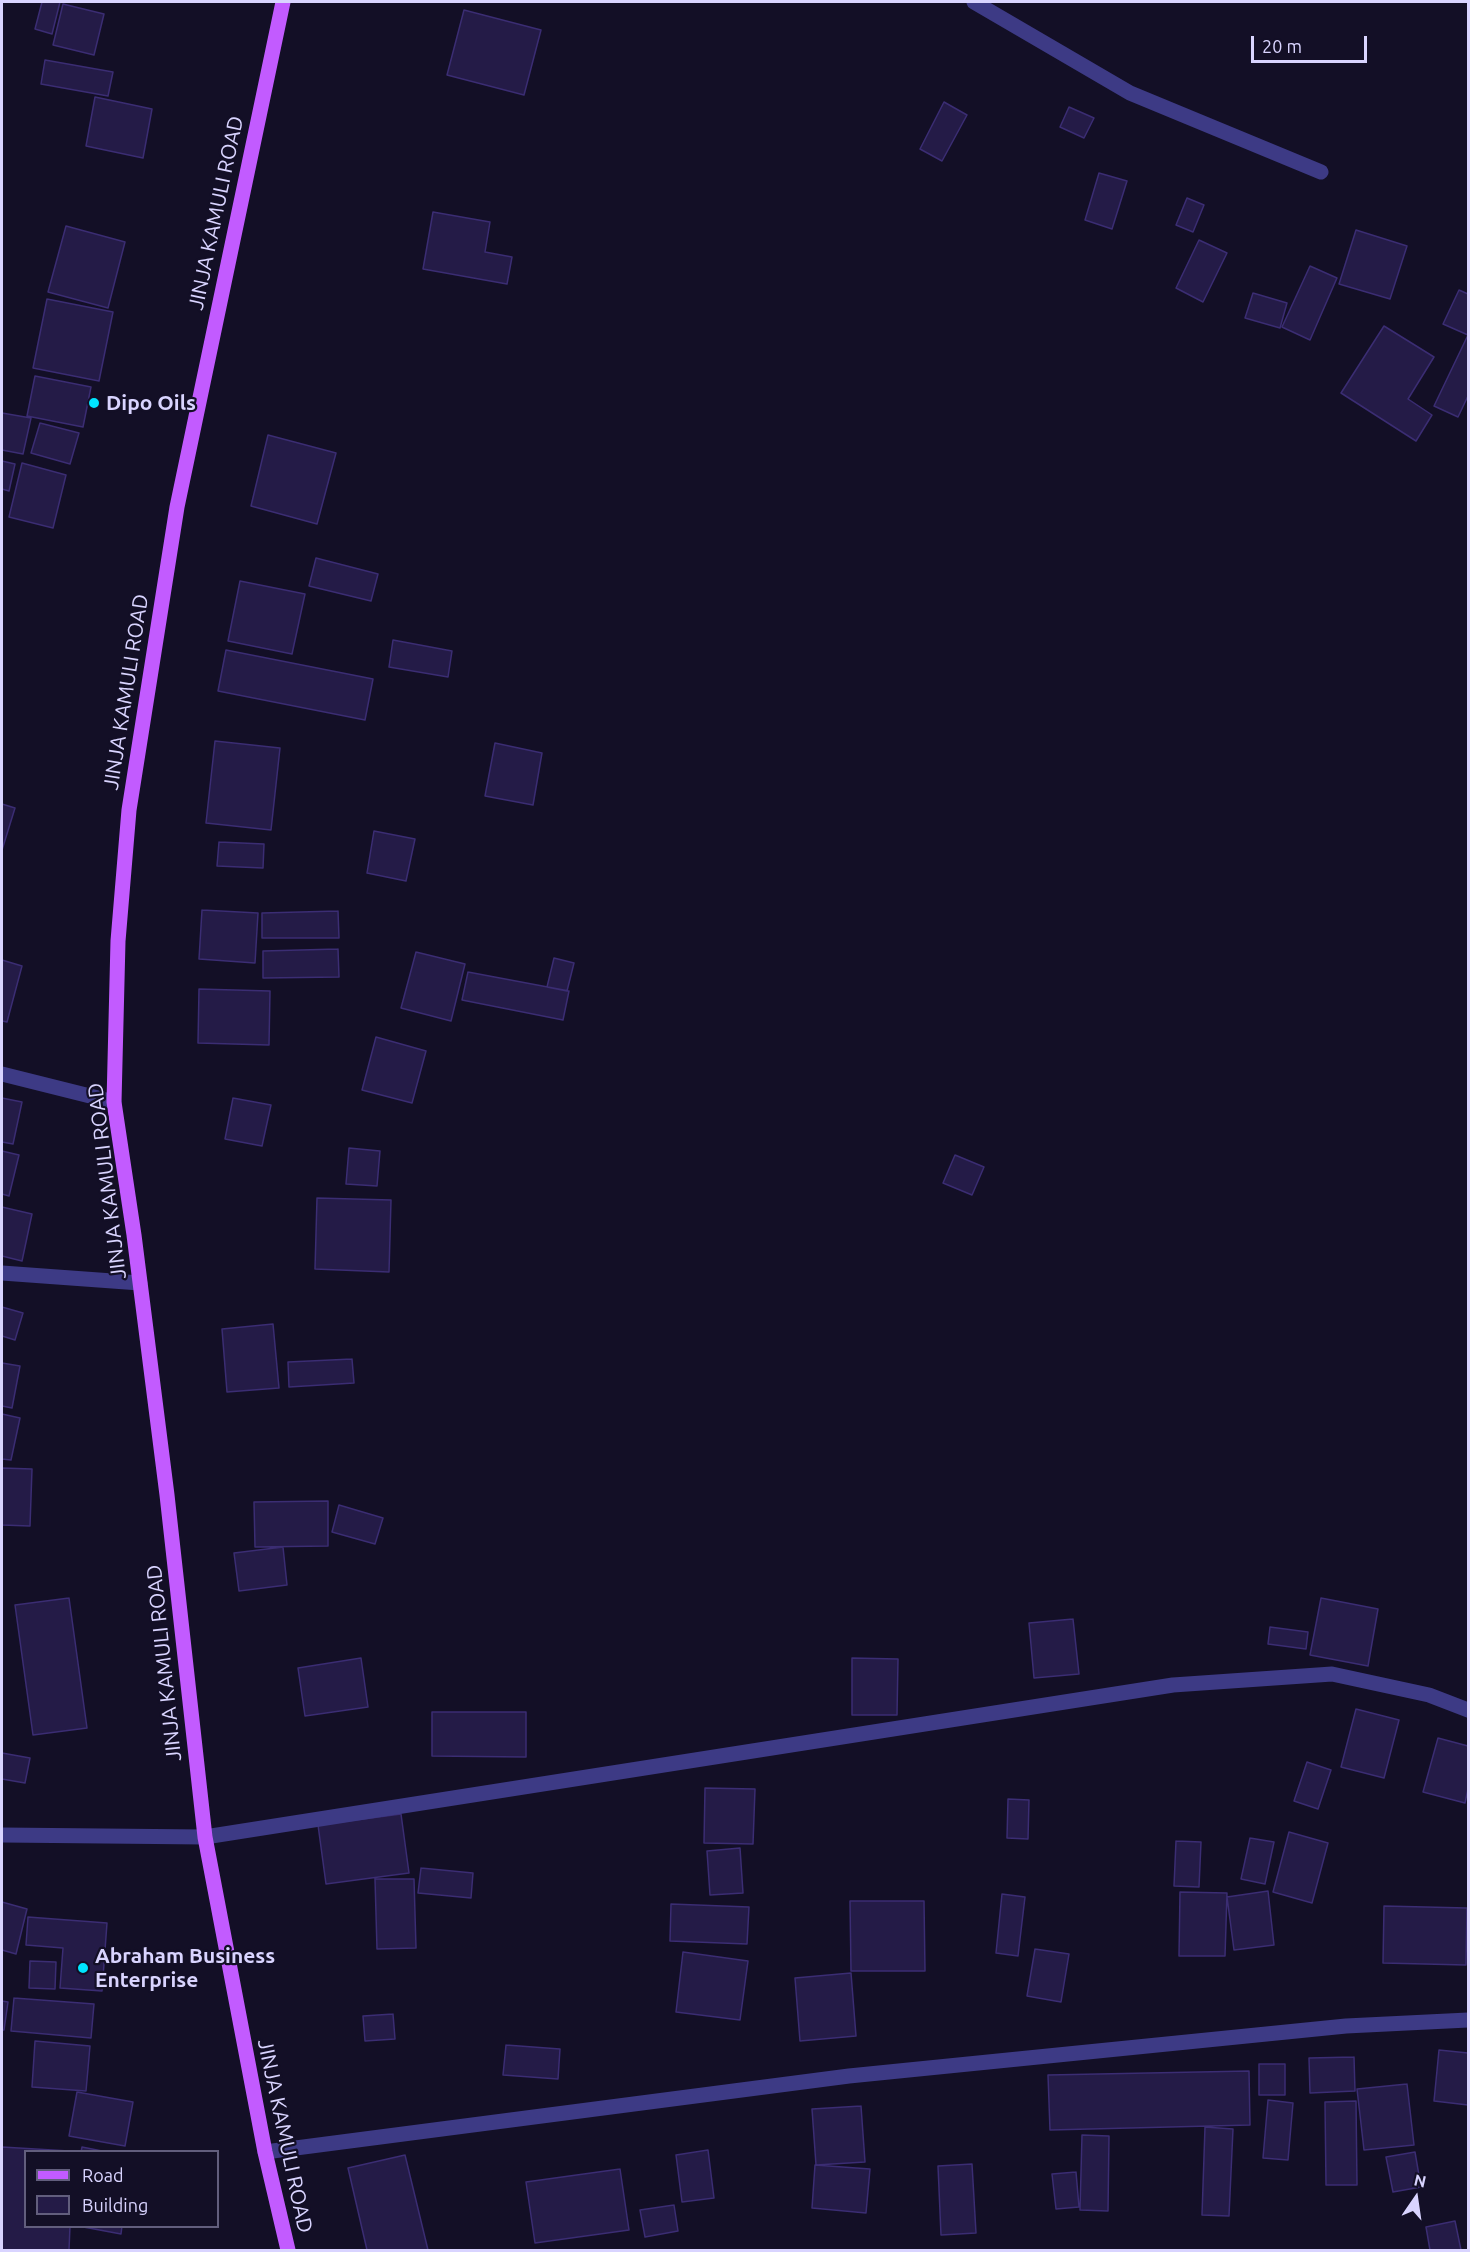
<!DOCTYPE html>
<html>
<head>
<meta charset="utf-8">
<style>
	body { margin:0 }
	#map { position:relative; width:1470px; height:2252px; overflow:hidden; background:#130f26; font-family:Ubuntu,sans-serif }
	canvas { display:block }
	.frame { position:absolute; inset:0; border:3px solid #d9d4ff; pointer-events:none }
	.legend { position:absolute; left:24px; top:2150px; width:195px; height:78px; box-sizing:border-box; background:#130f26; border:2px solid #625e7d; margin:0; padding:8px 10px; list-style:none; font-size:18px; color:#d9d4ff }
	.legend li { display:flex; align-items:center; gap:12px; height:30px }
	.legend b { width:30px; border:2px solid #625e7d }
	.north { position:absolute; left:1386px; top:2168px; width:60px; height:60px; -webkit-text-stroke:4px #130f26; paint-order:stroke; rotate:13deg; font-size:16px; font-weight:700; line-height:24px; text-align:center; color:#d9d4ff }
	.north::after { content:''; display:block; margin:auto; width:21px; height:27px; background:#d9d4ff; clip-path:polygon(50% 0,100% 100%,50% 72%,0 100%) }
	.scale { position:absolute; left:1251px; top:36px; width:116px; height:27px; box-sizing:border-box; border:3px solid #d9d4ff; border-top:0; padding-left:8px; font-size:18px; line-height:21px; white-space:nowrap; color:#d9d4ff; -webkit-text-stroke:4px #130f26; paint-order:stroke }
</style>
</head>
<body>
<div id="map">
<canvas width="1470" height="2252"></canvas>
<div class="frame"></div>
<ul class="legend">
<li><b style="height:8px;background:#c25bff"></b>Road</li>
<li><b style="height:16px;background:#241b47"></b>Building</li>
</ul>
<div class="north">N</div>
<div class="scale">20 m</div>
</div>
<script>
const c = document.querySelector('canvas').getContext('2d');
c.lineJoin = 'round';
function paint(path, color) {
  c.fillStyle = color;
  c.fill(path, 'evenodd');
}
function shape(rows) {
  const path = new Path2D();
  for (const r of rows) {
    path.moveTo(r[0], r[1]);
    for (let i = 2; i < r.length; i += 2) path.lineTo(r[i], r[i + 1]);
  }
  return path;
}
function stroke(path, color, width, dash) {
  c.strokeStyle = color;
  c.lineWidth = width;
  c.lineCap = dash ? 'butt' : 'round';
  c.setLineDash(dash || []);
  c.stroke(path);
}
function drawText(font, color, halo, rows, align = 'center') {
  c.font = font + ' Ubuntu,sans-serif';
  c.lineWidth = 4.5;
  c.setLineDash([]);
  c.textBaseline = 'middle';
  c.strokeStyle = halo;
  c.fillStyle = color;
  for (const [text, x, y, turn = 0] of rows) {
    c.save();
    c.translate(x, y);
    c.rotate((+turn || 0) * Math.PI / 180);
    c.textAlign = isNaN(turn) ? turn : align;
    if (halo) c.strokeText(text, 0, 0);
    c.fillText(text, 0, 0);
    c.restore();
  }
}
const building = shape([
	[42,2,60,2,52,34,35,29,42,2],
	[63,4,104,14,94,55,53,45,63,4],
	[464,10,541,30,524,95,447,75,464,10],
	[45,60,113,72,108,96,41,84,45,60],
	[95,97,152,109,143,158,86,146,95,97],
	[944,102,967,115,942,161,920,149,944,102],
	[1069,107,1094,118,1084,138,1060,127,1069,107],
	[1099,173,1127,181,1112,229,1085,220,1099,173],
	[1187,198,1204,205,1193,232,1176,225,1187,198],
	[433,212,490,222,485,252,512,257,507,284,423,269,433,212],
	[66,226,125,242,108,308,48,292,66,226],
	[1356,230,1407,246,1390,299,1339,284,1356,230],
	[1199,240,1227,253,1203,302,1176,288,1199,240],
	[1310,266,1337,278,1310,340,1282,327,1310,266],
	[1459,290,1468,294,1468,396,1458,417,1434,406,1468,335,1443,324,1459,290],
	[1253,293,1287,303,1280,328,1245,318,1253,293],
	[47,299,113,312,99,381,33,368,47,299],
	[1384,326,1434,357,1408,399,1432,415,1416,441,1341,393,1384,326],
	[35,376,91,387,83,427,27,416,35,376],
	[2,413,31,418,23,454,2,450,2,413],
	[40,423,79,433,70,464,31,453,40,423],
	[268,435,336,453,317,524,251,506,268,435],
	[2,461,15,464,9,491,2,489,2,461],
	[22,463,66,475,53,528,9,517,22,463],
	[316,558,378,574,371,601,309,586,316,558],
	[240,581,305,594,292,654,228,641,240,581],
	[393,640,452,651,448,677,389,667,393,640],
	[226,650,373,679,365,720,218,691,226,650],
	[215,741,280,748,271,830,206,823,215,741],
	[495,743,542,753,533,805,485,796,495,743],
	[2,804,15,808,2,850,2,804],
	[374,831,415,839,406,881,367,873,374,831],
	[219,842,264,844,263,868,217,866,219,842],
	[202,910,258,913,255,963,199,959,202,910],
	[338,911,339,938,262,938,262,913,338,911],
	[338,949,339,977,263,978,263,951,338,949],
	[416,952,465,964,451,1021,401,1008,416,952],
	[554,958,574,963,567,991,547,987,554,958],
	[2,960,22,966,7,1022,2,1021,2,960],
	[468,972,569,991,563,1020,462,1000,468,972],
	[199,989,270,991,269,1045,198,1043,199,989],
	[376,1037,426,1051,412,1103,362,1090,376,1037],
	[2,1098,22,1102,13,1144,2,1142,2,1098],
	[233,1098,271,1105,262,1146,225,1139,233,1098],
	[349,1148,380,1151,377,1186,346,1184,349,1148],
	[2,1151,19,1155,9,1196,2,1194,2,1151],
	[955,1155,984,1167,972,1195,943,1183,955,1155],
	[317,1198,391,1200,389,1272,315,1269,317,1198],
	[2,1207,32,1214,22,1261,2,1256,2,1207],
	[2,1307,23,1313,15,1340,2,1336,2,1307],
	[273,1324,279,1388,227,1392,222,1329,273,1324],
	[352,1359,354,1383,289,1387,288,1362,352,1359],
	[2,1363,20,1366,12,1408,2,1406,2,1363],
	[2,1414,20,1418,11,1460,2,1459,2,1414],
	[2,1468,32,1469,30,1526,2,1525,2,1468],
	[328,1501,328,1546,255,1547,254,1502,328,1501],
	[339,1505,383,1518,375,1544,332,1532,339,1505],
	[283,1547,287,1585,239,1591,234,1553,283,1547],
	[69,1598,87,1728,33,1735,15,1605,69,1598],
	[1321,1598,1378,1609,1368,1666,1310,1655,1321,1598],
	[1073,1619,1079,1674,1034,1678,1029,1623,1073,1619],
	[1270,1627,1308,1632,1306,1649,1268,1644,1270,1627],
	[361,1658,368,1707,305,1716,298,1668,361,1658],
	[852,1658,898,1659,897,1715,852,1715,852,1658],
	[1356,1709,1399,1720,1384,1778,1341,1767,1356,1709],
	[432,1712,526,1712,526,1757,432,1756,432,1712],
	[1438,1738,1468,1746,1468,1789,1465,1803,1423,1792,1438,1738],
	[2,1753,30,1758,25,1783,2,1779,2,1753],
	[1307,1762,1331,1770,1318,1809,1294,1801,1307,1762],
	[705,1788,755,1789,753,1844,704,1843,705,1788],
	[1008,1799,1029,1800,1028,1839,1007,1838,1008,1799],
	[401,1814,409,1873,326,1884,318,1825,401,1814],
	[1289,1832,1328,1843,1312,1903,1273,1892,1289,1832],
	[1250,1838,1274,1842,1265,1884,1241,1879,1250,1838],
	[1176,1841,1201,1842,1199,1887,1174,1886,1176,1841],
	[740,1848,743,1893,710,1895,707,1851,740,1848],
	[421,1868,473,1873,471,1898,418,1893,421,1868],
	[375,1879,414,1879,416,1948,377,1949,375,1879],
	[1268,1891,1274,1945,1234,1950,1227,1897,1268,1891],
	[1180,1892,1227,1893,1225,1956,1179,1956,1180,1892],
	[1002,1894,1025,1897,1018,1956,996,1953,1002,1894],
	[850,1901,924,1901,925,1971,851,1971,850,1901],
	[2,1902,27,1909,16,1954,2,1950,2,1902],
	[671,1904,749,1907,747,1944,670,1941,671,1904],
	[1384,1906,1467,1908,1466,1965,1383,1963,1384,1906],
	[28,1917,107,1923,102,1991,60,1988,63,1948,26,1945,28,1917],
	[1035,1949,1069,1954,1061,2002,1027,1996,1035,1949],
	[683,1952,748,1961,740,2020,676,2012,683,1952],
	[30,1961,56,1962,55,1989,29,1988,30,1961],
	[851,1973,856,2036,800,2041,795,1978,851,1973],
	[14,1998,94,2004,91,2038,11,2031,14,1998],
	[2,2001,8,2002,4,2030,2,2030,2,2001],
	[393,2014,395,2039,365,2041,363,2016,393,2014],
	[35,2041,90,2046,86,2091,32,2087,35,2041],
	[506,2045,560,2049,558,2079,503,2075,506,2045],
	[1439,2050,1468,2053,1468,2105,1434,2101,1439,2050],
	[1354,2057,1355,2091,1310,2093,1309,2058,1354,2057],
	[1259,2064,1285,2064,1285,2095,1259,2095,1259,2064],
	[1249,2071,1250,2125,1050,2130,1048,2075,1249,2071],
	[1407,2084,1414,2145,1364,2150,1357,2089,1407,2084],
	[77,2092,133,2102,125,2146,69,2136,77,2092],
	[1268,2100,1293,2103,1288,2160,1263,2158,1268,2100],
	[1356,2101,1357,2185,1326,2185,1325,2102,1356,2101],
	[861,2106,865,2162,816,2165,812,2109,861,2106],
	[1205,2127,1233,2129,1229,2216,1202,2215,1205,2127],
	[1082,2135,1109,2136,1108,2211,1080,2210,1082,2135],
	[2,2147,69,2151,26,2152,26,2226,70,2226,69,2250,2,2250,2,2147],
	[82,2147,107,2152,81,2152,82,2147],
	[708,2150,714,2198,682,2202,676,2155,708,2150],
	[1415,2152,1421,2187,1393,2192,1386,2157,1415,2152],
	[405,2155,428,2250,367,2250,348,2168,405,2155],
	[972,2164,976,2233,941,2235,938,2166,972,2164],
	[815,2165,870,2169,866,2213,812,2208,815,2165],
	[620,2169,629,2230,535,2243,526,2182,620,2169],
	[1076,2172,1079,2207,1056,2209,1052,2174,1076,2172],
	[674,2205,678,2231,645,2237,640,2210,674,2205],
	[1455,2221,1461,2250,1430,2250,1426,2227,1455,2221],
	[78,2226,122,2226,121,2234,78,2226]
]);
const minor = shape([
	[974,2,1130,93,1321,172],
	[2,1074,114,1102],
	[2,1273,140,1283],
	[2,1835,205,1837,1173,1685,1332,1674,1429,1695,1468,1710],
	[265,2152,849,2076,1346,2026,1468,2020]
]);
const major = shape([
	[283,2,177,507,129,810,118,941,114,1102,134,1235,167,1495,205,1837,265,2152,288,2250]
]);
const markers = [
	[94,403,6,"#00e5ff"],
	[83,1968,6,"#00e5ff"]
];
const streetNames = [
	["JINJA KAMULI ROAD",216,213,-78],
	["JINJA KAMULI ROAD",126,692,-81],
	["JINJA KAMULI ROAD",107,1181,-97],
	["JINJA KAMULI ROAD",164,1663,-96],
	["JINJA KAMULI ROAD",285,2136,78]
];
const poiNames = [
	["Dipo Oils",106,403],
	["Abraham Business",95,1956],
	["Enterprise",95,1980]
];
paint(building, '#241b47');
stroke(building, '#3b2d73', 1.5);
stroke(minor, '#3d3a85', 15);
stroke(major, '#c25bff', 15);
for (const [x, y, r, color] of markers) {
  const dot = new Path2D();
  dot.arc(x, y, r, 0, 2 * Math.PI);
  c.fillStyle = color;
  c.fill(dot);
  stroke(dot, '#130f26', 2);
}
drawText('21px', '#d9d4ff', '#130f26', streetNames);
drawText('bold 21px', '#d9d4ff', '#130f26', poiNames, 'left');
</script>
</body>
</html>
